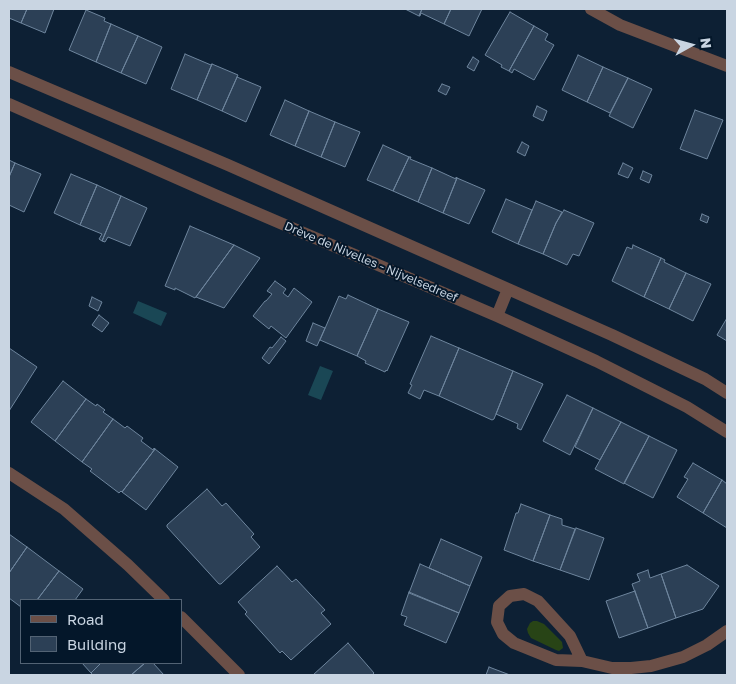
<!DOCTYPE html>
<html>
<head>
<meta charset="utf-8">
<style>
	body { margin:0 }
	#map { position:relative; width:736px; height:684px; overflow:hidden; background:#0d2034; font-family:"Golos Text",sans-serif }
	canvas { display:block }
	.frame { position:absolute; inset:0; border:10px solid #c9d5e2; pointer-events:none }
	.legend { position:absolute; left:20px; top:599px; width:162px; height:65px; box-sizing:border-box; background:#04172a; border:1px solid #536374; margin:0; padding:6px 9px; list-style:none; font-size:15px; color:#c9d5e2 }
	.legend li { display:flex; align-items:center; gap:10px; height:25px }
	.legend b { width:25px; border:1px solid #536374 }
	.north { position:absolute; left:666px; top:20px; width:50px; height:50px; -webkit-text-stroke:4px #04172a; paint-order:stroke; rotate:83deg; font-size:14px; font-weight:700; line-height:20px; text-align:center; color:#c9d5e2 }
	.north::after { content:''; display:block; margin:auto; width:18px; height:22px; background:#c9d5e2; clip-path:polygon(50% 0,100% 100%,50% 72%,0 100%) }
</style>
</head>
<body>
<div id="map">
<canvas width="736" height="684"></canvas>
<div class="frame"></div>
<ul class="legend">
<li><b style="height:6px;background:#6b4f47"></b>Road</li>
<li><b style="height:14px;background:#2c4056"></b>Building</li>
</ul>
<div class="north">N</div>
</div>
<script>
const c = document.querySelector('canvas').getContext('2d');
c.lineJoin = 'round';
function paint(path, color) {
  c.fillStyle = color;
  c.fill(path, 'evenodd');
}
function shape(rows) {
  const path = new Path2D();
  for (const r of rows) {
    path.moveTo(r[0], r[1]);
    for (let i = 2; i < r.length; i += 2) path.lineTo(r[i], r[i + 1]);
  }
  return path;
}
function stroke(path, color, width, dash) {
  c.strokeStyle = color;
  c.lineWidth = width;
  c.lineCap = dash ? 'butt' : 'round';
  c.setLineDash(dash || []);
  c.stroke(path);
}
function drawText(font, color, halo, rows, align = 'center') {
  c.font = font + ' "Golos Text",sans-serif';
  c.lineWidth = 4;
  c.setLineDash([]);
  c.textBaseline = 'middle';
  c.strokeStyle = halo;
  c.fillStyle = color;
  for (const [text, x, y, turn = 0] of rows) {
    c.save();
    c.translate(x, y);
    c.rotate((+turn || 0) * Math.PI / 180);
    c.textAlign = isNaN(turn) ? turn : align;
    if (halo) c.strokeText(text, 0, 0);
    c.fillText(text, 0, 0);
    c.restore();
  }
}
const green = shape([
	[533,621,537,621,544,624,562,642,563,648,559,651,556,650,531,638,528,633,527,629,530,623]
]);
const water = shape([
	[138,301,167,313,161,326,133,313],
	[320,366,333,371,321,400,308,395]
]);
const building = shape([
	[9,9,27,9,21,23,9,18,9,9],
	[27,9,54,9,45,33,21,23,27,9],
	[405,9,422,9,419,16,405,9],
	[422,9,451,9,444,24,421,13,420,16,419,16,422,9],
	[451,9,482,9,469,36,444,24,451,9],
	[86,10,105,18,104,21,111,24,96,62,69,50,86,10],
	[510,12,534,26,509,71,501,67,502,65,485,55,510,12],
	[111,24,138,36,121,73,96,62,111,24],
	[534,26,548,34,545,40,554,45,534,80,514,69,512,73,509,71,534,26],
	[138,36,162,47,146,84,121,73,138,36],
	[185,54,211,65,212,64,197,100,171,89,185,54],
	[578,55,603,67,587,102,562,90,578,55],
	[473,57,479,61,474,71,467,67,473,57],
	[212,64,238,75,222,111,197,100,212,64],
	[603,67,628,78,610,113,587,102,603,67],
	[237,77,261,87,246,122,222,111,237,77],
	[628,78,652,89,633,128,609,116,628,78],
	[442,84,450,87,446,95,438,91,442,84],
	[285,100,309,111,295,146,270,135,285,100],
	[537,106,547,111,543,121,533,116,537,106],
	[695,110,723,120,707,159,680,149,695,110],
	[309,111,335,122,321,157,295,146,309,111],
	[335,122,360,132,345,167,321,157,335,122],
	[522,142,529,146,525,156,517,152,522,142],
	[383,145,409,157,393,191,367,180,383,145],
	[409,157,411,157,410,159,432,168,418,202,393,191,409,157],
	[9,160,15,163,9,177,9,160],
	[15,163,41,174,24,212,9,205,9,177,15,163],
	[623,163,633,168,628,178,618,174,623,163],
	[432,168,456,179,456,177,457,178,443,213,418,202,432,168],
	[643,171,652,175,649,183,640,179,643,171],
	[71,174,97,185,80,225,54,213,71,174],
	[457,178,485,190,469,224,443,213,457,178],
	[97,185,121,196,102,241,99,239,102,234,80,225,97,185],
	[121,196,147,208,130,246,108,237,105,242,102,241,121,196],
	[506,199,532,210,518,244,492,232,506,199],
	[536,201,562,212,556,223,543,254,518,244,536,201],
	[564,210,594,223,579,256,573,254,567,265,543,254,556,223,564,210],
	[702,214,709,217,707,223,700,220,702,214],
	[190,226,234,245,195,298,175,288,175,290,165,286,190,226],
	[234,245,260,258,224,308,196,297,234,245],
	[633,245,661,258,644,297,612,281,627,247,632,249,633,245],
	[661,258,665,260,664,262,686,273,669,309,644,297,661,258],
	[686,273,711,284,693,321,669,309,686,273],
	[275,281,286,289,283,293,288,297,294,288,312,302,286,338,271,326,269,329,253,316,265,301,266,301,272,294,267,291,275,281],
	[348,295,378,309,357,356,320,340,339,296,346,299,348,295],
	[92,297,102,302,98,311,89,306,92,297],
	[378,309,409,322,387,371,386,370,385,372,365,363,366,361,357,356,378,309],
	[99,315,109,323,102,332,92,325,99,315],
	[727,318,727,341,717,335,727,318],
	[313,323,325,328,317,346,306,341,313,323],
	[431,336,459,348,439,396,424,390,420,399,408,393,412,385,410,384,431,336],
	[281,337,286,341,269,364,262,358,270,347,272,348,281,337],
	[9,348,37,367,9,411,9,348],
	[459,348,513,371,494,419,492,420,439,396,459,348],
	[513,371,543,384,521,430,517,428,518,424,496,414,513,371],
	[63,381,86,399,55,441,31,422,63,381],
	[567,395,593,408,570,455,543,441,567,395],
	[86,399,96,406,97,404,105,410,103,412,113,419,82,462,55,441,86,399],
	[593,408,621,422,600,460,575,447,593,408],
	[113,419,125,428,127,426,143,438,141,441,153,450,154,448,155,449,122,492,121,491,119,493,90,471,92,469,82,462,113,419],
	[621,422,649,436,624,484,595,469,621,422],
	[649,436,677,450,653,498,624,483,649,436],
	[155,449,178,467,146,510,122,492,155,449],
	[693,463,722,480,703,513,677,497,688,479,684,477,693,463],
	[722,480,727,484,727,528,703,513,722,480],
	[207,489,222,506,226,503,254,534,251,537,260,547,221,584,219,584,167,527,167,525,207,489],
	[521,504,550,515,533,561,504,550,516,513,518,513,521,504],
	[550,515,562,519,562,525,575,529,560,570,533,561,550,515],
	[576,528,604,538,589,580,560,570,576,528],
	[9,534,27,547,9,573,9,534],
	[441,539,482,557,470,586,429,568,441,539],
	[27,547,59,571,37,600,21,600,21,607,9,598,9,573,27,547],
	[420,564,470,586,459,613,409,593,420,564],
	[687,565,719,586,703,609,676,618,661,574,687,565],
	[277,566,292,582,296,579,325,610,321,613,331,624,291,660,282,651,280,653,245,614,247,612,238,602,277,566],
	[648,570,650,578,661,574,676,618,648,628,632,584,640,581,637,574,648,570],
	[59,571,83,589,75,600,37,600,59,571],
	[635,591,648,628,619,638,606,601,635,591],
	[409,592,459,613,446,643,404,625,407,617,401,615,409,592],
	[348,643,374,673,372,675,313,675,348,643],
	[82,663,101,663,91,673,82,663],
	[101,663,145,663,131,675,93,675,91,673,101,663],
	[145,663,153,663,164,675,131,675,145,663],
	[489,667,510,675,486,675,489,667]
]);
const minor = shape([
	[591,9,620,25,727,66],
	[9,72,228,165,612,335,705,379,727,393],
	[9,104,215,195,497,316,596,361,687,407,727,432],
	[497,316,508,289],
	[9,473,64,509,128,565,164,600],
	[181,617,239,675],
	[582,661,570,636,538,601,524,594,510,596,499,606,497,622,503,634,514,643,556,660,582,661,612,668,631,668,651,666,683,657,707,645,727,631]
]);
const streetNames = [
	["Drève de Nivelles - Nijvelsedreef",371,262,23]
];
paint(green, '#284416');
paint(water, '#1a4755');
paint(building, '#2c4056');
stroke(building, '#6e859d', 1);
stroke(minor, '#6b4f47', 12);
drawText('12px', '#c9d5e2', '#04172a', streetNames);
</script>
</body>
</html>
